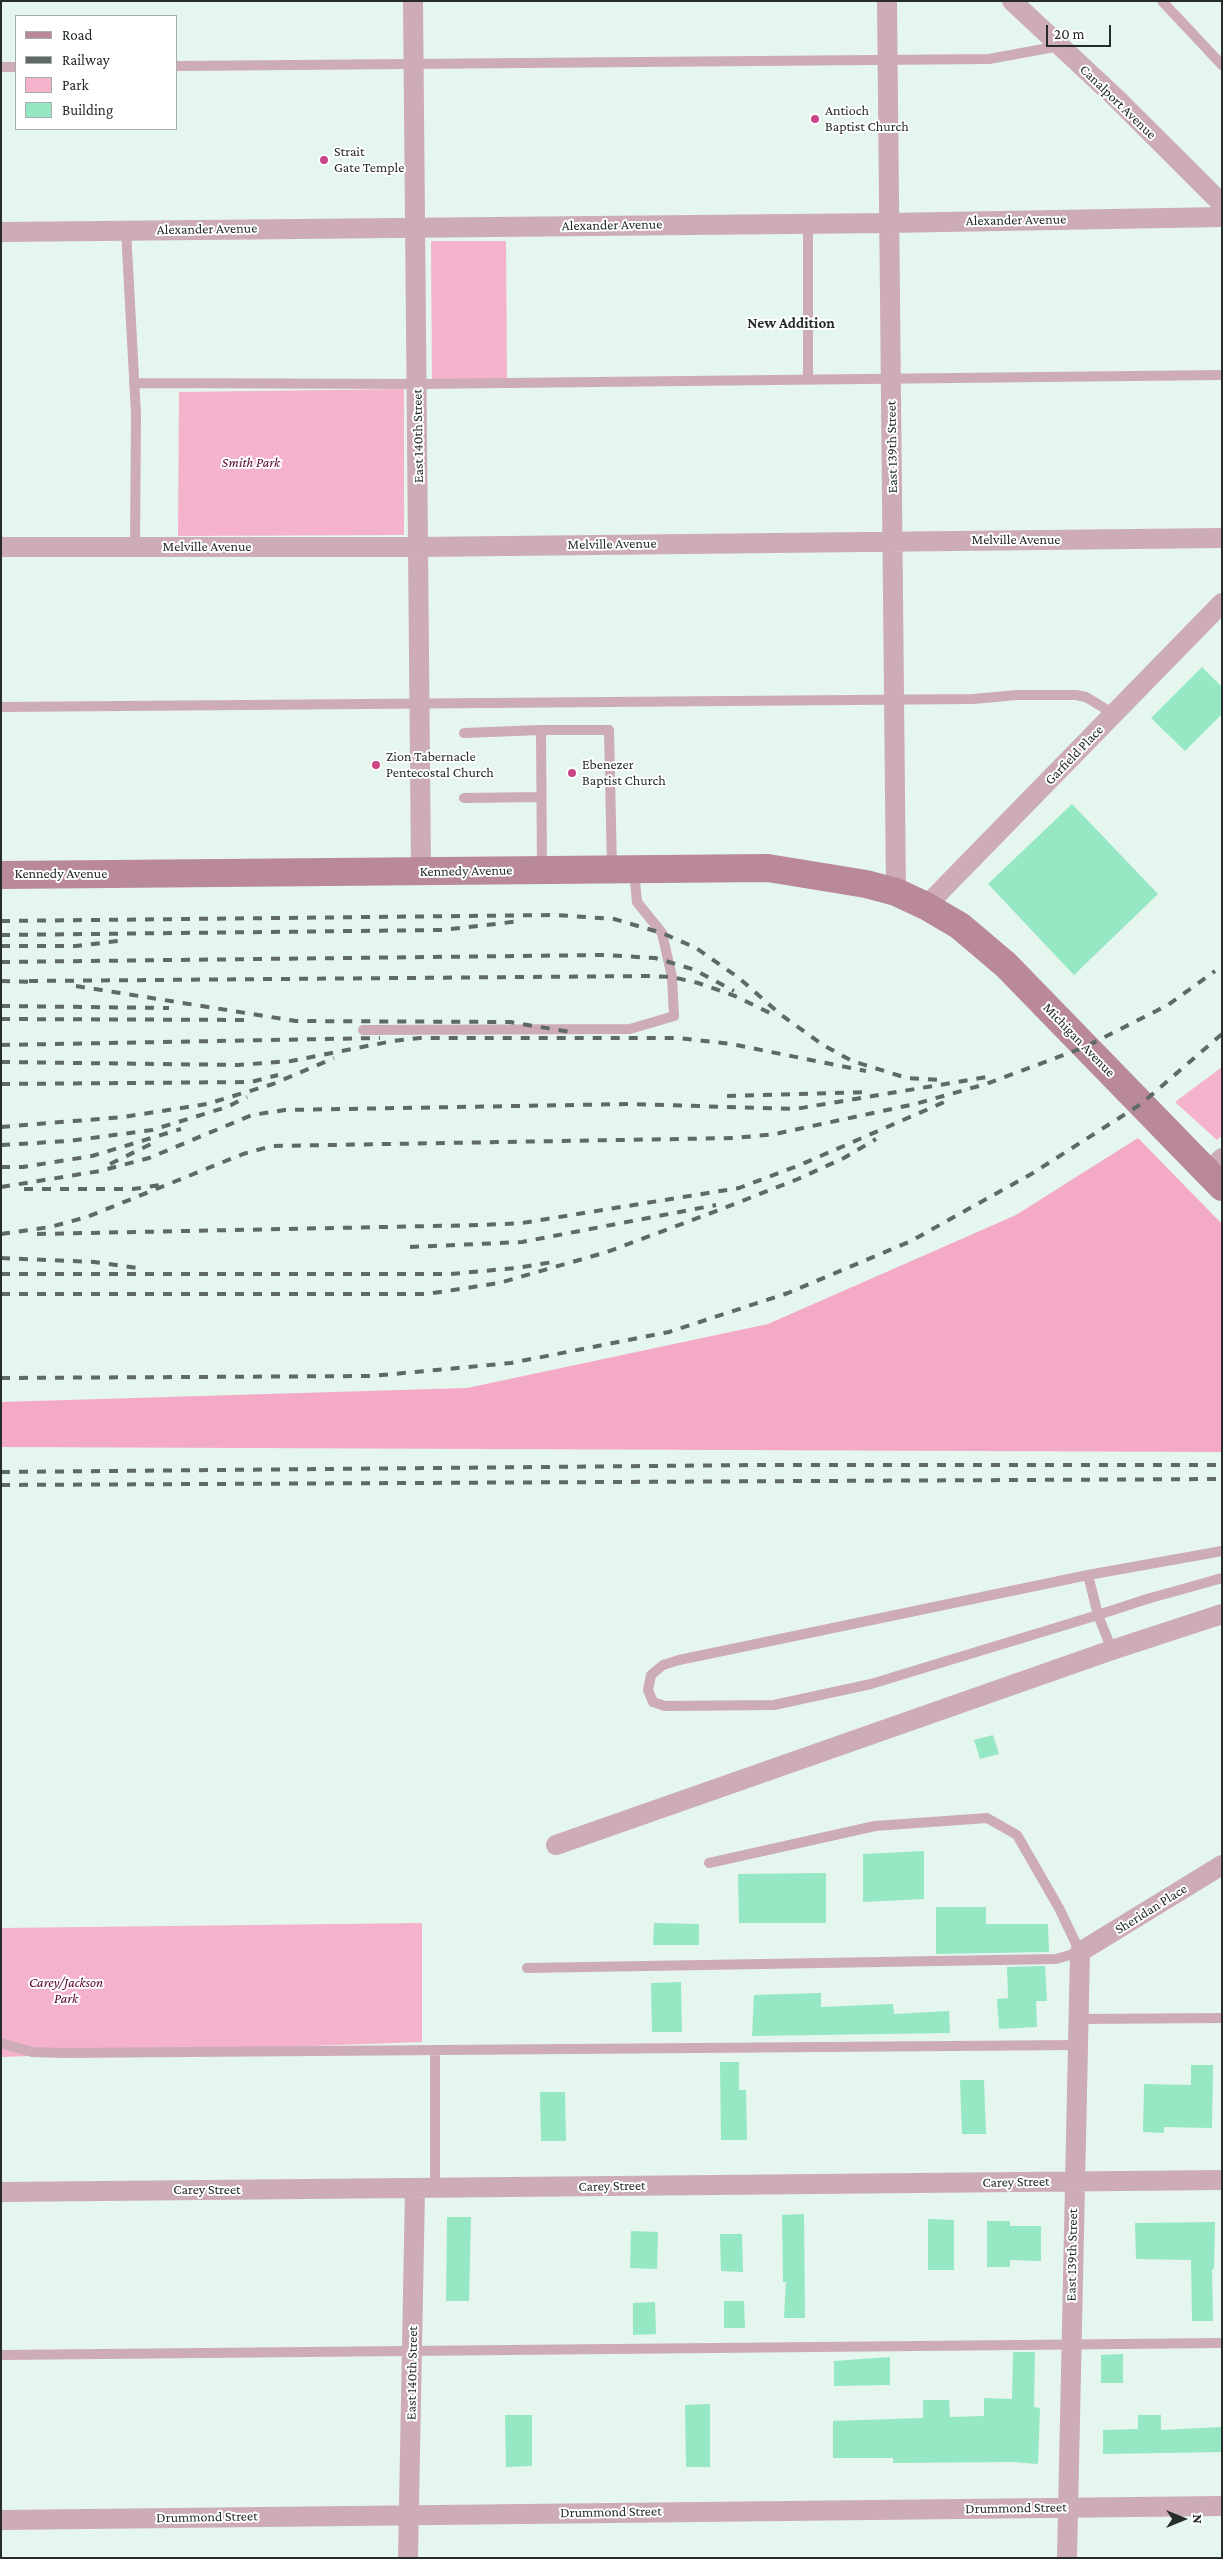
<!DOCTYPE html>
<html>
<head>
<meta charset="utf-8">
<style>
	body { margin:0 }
	#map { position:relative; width:1223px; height:2559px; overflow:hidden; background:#e5f6ee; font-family:"Crimson Pro",serif }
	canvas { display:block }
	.frame { position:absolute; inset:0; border:2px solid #252c29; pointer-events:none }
	.legend { position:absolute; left:15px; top:15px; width:162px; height:115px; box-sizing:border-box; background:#fff; border:1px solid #a8aba9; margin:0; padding:6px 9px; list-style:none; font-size:15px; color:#252c29 }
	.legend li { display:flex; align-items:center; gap:10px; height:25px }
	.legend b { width:25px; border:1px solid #a8aba9 }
	.north { position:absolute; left:1158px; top:2494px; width:50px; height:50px; -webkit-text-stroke:4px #fff; paint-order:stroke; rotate:90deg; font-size:14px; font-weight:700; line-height:20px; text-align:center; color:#252c29 }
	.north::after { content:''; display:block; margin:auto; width:18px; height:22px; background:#252c29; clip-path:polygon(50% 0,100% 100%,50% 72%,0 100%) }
	.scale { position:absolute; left:1046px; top:25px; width:65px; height:22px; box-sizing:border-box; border:2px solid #252c29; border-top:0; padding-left:6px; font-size:15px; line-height:18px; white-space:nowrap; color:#252c29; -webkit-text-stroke:4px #fff; paint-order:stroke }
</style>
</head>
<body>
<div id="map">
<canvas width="1223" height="2559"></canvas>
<div class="frame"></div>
<ul class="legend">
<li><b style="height:6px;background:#b9889b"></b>Road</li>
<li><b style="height:6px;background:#5f6965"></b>Railway</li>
<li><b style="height:14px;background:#f4b2cc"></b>Park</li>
<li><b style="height:14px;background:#96e7c4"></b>Building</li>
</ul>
<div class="north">N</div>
<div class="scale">20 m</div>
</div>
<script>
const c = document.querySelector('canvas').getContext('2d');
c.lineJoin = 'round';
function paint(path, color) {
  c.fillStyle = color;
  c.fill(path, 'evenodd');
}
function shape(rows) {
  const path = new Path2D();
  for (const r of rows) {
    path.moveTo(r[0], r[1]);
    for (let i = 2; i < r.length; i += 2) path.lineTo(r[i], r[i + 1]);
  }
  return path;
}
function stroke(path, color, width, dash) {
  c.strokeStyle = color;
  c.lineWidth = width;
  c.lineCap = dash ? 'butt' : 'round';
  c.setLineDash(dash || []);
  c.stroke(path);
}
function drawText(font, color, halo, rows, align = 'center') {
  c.font = font + ' "Crimson Pro",serif';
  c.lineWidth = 4;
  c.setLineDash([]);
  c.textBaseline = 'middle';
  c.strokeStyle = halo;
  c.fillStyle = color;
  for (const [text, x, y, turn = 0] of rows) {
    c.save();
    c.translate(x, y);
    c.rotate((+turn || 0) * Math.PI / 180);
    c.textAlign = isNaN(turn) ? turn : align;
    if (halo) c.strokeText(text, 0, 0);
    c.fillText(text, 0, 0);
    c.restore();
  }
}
const green = shape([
	[431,241,506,241,507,383,432,384],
	[404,389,404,535,178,536,179,392],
	[1222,1067,1222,1135,1217,1140,1175,1102],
	[422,1923,422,2042,1,2057,1,1928]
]);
const forest = shape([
	[1138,1138,1222,1224,1222,1452,1,1447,1,1402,467,1388,768,1324,1016,1215]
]);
const building = shape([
	[1202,667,1222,687,1222,714,1185,751,1151,718],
	[1072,804,1158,894,1074,975,988,884],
	[993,1735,999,1754,980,1759,974,1740],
	[924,1851,924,1899,863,1902,863,1854],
	[826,1873,826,1923,739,1923,738,1874],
	[936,1907,986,1907,986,1924,1048,1924,1049,1952,936,1954],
	[654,1923,699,1924,699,1945,653,1945],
	[1045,1966,1047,2001,1036,2001,1037,2027,999,2029,997,1999,1008,1998,1007,1967],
	[681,1982,682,2032,652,2032,651,1983],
	[821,1993,821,2007,893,2004,894,2014,949,2011,950,2033,752,2036,754,1995],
	[720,2062,739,2062,739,2090,746,2090,747,2140,721,2140],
	[1191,2065,1213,2065,1212,2128,1164,2127,1164,2133,1143,2132,1144,2084,1191,2085],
	[960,2080,984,2080,986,2134,962,2134],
	[540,2092,565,2092,566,2141,541,2141],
	[804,2214,805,2318,784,2318,786,2282,783,2282,782,2215],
	[447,2217,471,2217,469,2301,446,2301],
	[928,2219,954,2220,954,2270,928,2270],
	[987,2221,1010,2221,1010,2226,1041,2226,1041,2261,1010,2260,1010,2267,987,2267],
	[1215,2222,1214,2269,1212,2269,1213,2321,1192,2321,1191,2260,1136,2259,1135,2223],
	[631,2231,658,2232,657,2269,630,2268],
	[720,2234,742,2234,743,2272,721,2271],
	[724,2301,744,2301,745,2328,724,2328],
	[655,2302,656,2334,633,2335,633,2303],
	[1013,2352,1035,2352,1034,2407,1040,2408,1038,2464,1012,2462,893,2463,893,2458,833,2458,833,2421,923,2418,923,2400,949,2400,950,2417,984,2416,984,2398,1012,2399],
	[1123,2354,1123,2383,1101,2383,1101,2355],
	[890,2357,890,2385,834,2386,834,2361],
	[710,2404,710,2467,686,2467,685,2405],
	[505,2415,532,2415,532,2466,506,2467],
	[1138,2415,1161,2415,1161,2430,1222,2427,1222,2452,1103,2454,1103,2430,1138,2429]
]);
const service = shape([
	[1162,1,1222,65],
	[176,66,989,59,1060,46],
	[1,67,16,67],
	[808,223,808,380],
	[126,230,136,414,135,547],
	[134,383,417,384,1222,375],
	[1,707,973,699,1017,695,1076,695,1086,697,1114,714],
	[541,730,609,730,612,869],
	[464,733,541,730,542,870],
	[464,798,540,797],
	[363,1030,630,1029,674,1016,672,977,662,933,637,902,634,871],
	[1088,1575,1222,1551],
	[1112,1650,1098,1615,1088,1575,679,1660,663,1665,651,1675,648,1690,653,1702,665,1706,774,1705,871,1684,1098,1615,1147,1599,1222,1578],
	[527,1968,1056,1959,1080,1952,1059,1908,1017,1835,987,1818,875,1826,709,1863],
	[1078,2019,1222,2018],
	[1,2043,32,2052,62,2053,1077,2045],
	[435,2050,435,2188],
	[1,2355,1222,2343]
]);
const minor = shape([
	[413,1,421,872],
	[887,1,896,892],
	[1012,1,1117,99,1222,204],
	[1,232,889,223,1222,217],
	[1,547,419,547,1222,538],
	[926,906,1222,603],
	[1207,1173,1222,1158],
	[556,1845,1112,1650,1222,1614],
	[1,2192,1222,2180],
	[1,2520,1222,2506],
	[408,2558,415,2188],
	[1067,2558,1080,1952,1222,1865]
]);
const secondary = shape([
	[1,875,768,868,866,884,896,892,926,906,960,926,1006,965,1222,1187]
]);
const rail = shape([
	[1,921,556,915,614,919,662,933,696,948,739,978,780,1014,823,1045,852,1061,907,1078,943,1080],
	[1,935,442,930,521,921],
	[1,946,76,946,126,940],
	[1,962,603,955,655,958,669,962,695,970,734,991],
	[1,981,36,982],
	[29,981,649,976,672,977,698,983,735,996,774,1015],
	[76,986,296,1021,510,1022,570,1032],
	[1,1006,169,1008],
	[1,1019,249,1020],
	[1,1045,380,1038],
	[1,1062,238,1065,291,1061,393,1041,420,1038,679,1038,731,1044,866,1071],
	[1,1084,251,1082,278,1075],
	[727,1096,871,1092],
	[1,1127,123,1117,207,1104,273,1084,334,1058],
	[1,1145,69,1141,152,1130,227,1107,247,1097],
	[110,1164,153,1143],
	[1,1167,23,1167,92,1156,181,1129],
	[1,1187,100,1171,149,1158,252,1115,285,1110,631,1104,795,1109,987,1077],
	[24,1189,133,1189,161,1185],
	[1,1234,50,1227,87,1217,243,1154,272,1146,735,1138,775,1134,915,1104,986,1084,1085,1047,1168,1005,1215,971],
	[37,1234,483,1225,522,1223,739,1188,800,1165,949,1100],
	[410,1247,522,1242,716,1205],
	[1,1258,94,1262,144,1269],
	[1,1274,451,1274,516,1268,553,1262],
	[1,1294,427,1294,499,1283,607,1252,719,1210,798,1179,844,1158,876,1139],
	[1,1378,372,1376,511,1363,669,1332,788,1293,911,1241,1033,1173,1141,1104,1222,1034],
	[1,1472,759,1465,1222,1465],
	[1,1485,1222,1479]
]);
const markers = [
	[815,119,5,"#cb4687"],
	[324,160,5,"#cb4687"],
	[376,765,5,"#cb4687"],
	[572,773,5,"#cb4687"]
];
const streetNames = [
	["Canalport Avenue",1118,102,44],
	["Alexander Avenue",1016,220,-1],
	["Alexander Avenue",612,225,-1],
	["Alexander Avenue",207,229,-1],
	["East 140th Street",418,436,-91],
	["East 139th Street",892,447,-91],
	["Melville Avenue",1016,540],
	["Melville Avenue",612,544,-1],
	["Melville Avenue",207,547],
	["Garfield Place",1074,755,-46],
	["Kennedy Avenue",466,871,-1],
	["Kennedy Avenue",61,874],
	["Michigan Avenue",1079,1040,46],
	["Sheridan Place",1151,1909,-32],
	["Carey Street",1016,2182,-1],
	["Carey Street",612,2186,-1],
	["Carey Street",207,2190],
	["East 139th Street",1072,2255,-89],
	["East 140th Street",412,2373,-89],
	["Drummond Street",1016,2508,-1],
	["Drummond Street",611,2512,-1],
	["Drummond Street",207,2517,-1]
];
const poiNames = [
	["Antioch",825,111],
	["Baptist Church",825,127],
	["Strait",334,152],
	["Gate Temple",334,168],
	["Zion Tabernacle",386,757],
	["Pentecostal Church",386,773],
	["Ebenezer",582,765],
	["Baptist Church",582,781]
];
const parkNames = [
	["Smith Park",251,463],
	["Carey/Jackson",66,1983],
	["Park",66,1999]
];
const neighbourhoodNames = [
	["New Addition",791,323]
];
paint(green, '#f4b2cc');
paint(forest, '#f4aac7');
paint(building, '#96e7c4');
stroke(service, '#cdabb7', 10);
stroke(minor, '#cdabb7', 20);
stroke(secondary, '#b9889b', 28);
stroke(rail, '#5f6965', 4, [9, 9]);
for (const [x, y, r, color] of markers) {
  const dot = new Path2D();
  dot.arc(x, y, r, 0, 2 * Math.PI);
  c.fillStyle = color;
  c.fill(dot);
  stroke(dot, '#fff', 2);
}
drawText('14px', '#252c29', '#fff', streetNames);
drawText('14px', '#252c29', '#fff', poiNames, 'left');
drawText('italic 14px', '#570032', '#fff', parkNames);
drawText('bold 15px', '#252c29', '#fff', neighbourhoodNames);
</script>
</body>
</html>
